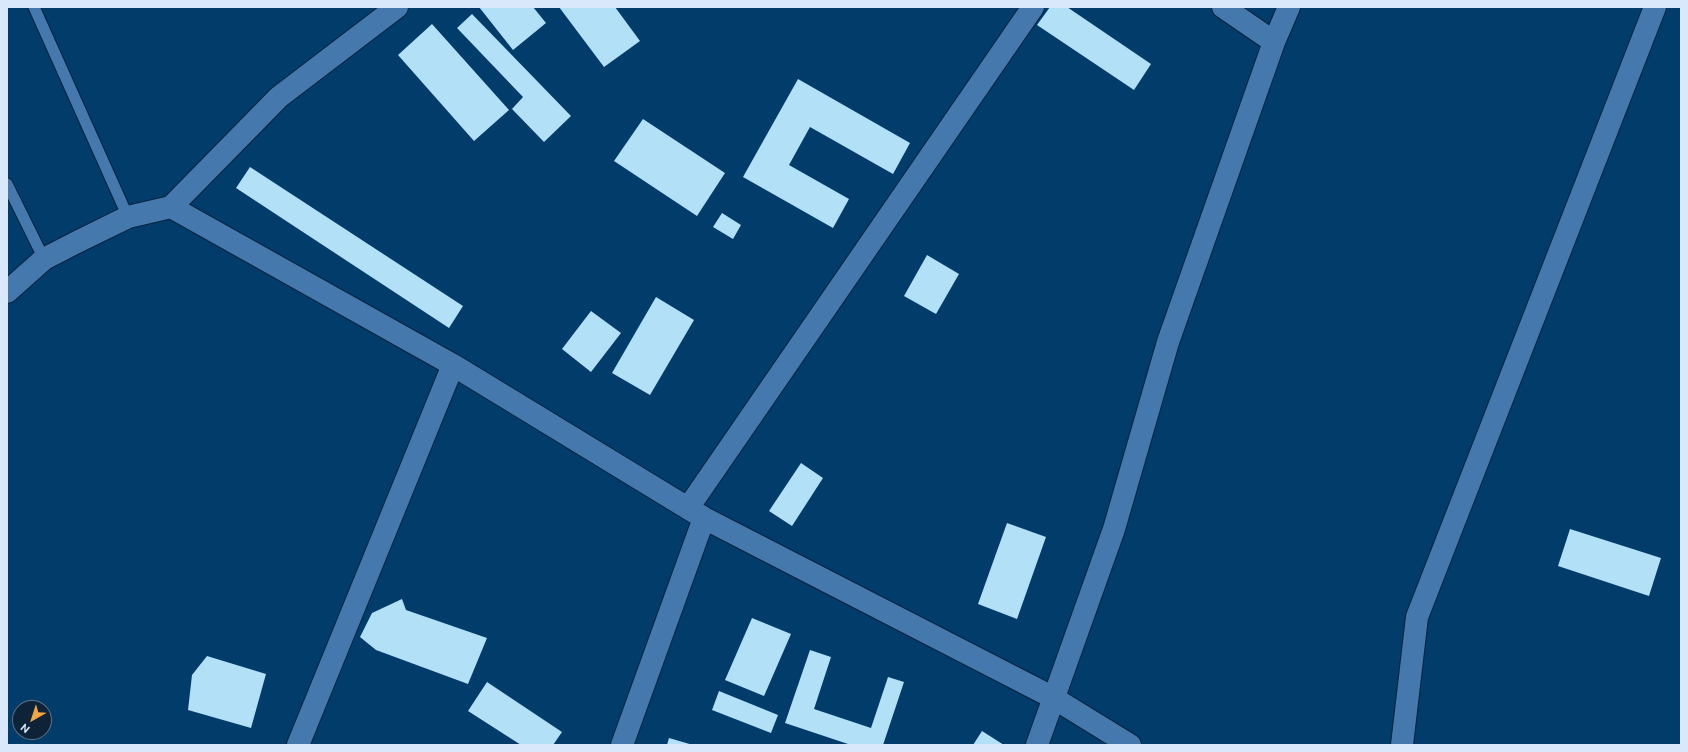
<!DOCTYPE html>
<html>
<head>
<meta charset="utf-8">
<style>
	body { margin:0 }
	#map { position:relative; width:1688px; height:752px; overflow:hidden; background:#023c6b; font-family:Ubuntu,sans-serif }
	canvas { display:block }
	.frame { position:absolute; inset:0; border:8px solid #d9e9fb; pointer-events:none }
	.north { position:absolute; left:12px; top:700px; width:40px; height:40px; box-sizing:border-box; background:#0e2338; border:1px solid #5f7286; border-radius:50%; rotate:219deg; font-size:11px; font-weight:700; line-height:16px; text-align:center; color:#d9e9fb }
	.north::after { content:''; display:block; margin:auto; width:14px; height:18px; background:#f2a541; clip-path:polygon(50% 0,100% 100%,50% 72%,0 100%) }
</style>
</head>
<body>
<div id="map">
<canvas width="1688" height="752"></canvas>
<div class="frame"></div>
<div class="north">N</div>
</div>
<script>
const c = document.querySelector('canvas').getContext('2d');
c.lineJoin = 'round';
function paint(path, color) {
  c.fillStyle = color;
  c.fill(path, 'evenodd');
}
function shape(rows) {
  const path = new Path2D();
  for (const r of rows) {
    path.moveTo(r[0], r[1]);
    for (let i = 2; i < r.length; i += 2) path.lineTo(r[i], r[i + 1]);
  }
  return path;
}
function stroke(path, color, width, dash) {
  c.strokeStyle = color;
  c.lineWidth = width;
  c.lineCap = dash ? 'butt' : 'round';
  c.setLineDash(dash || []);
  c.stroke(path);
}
const building = shape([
	[479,7,533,7,546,23,513,50],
	[559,7,615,7,640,41,604,67],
	[1050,7,1067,7,1151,64,1134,90,1037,25],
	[472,14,571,116,544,142,512,109,523,97,457,28],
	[432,24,509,110,474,141,398,55],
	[798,79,910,143,893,174,810,127,789,165,849,199,833,228,743,177],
	[643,119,725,173,697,216,614,161],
	[250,167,463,306,449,328,236,188],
	[722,213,741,225,733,239,713,227],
	[927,255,959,274,936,314,904,296],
	[656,297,694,320,650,395,612,373],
	[591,311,621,333,591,372,562,349],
	[801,463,823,478,792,526,769,511],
	[1007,523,1046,537,1017,619,978,604],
	[1570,529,1661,558,1649,596,1558,566],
	[402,599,406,610,487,638,468,684,376,650,360,637,372,613],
	[752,618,791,634,764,696,725,680],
	[810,650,831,657,814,709,871,728,888,677,904,682,883,745,851,745,785,723],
	[207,656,266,674,251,728,188,710,192,675],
	[487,682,562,732,553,745,521,745,468,711],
	[719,691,778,715,771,733,712,710],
	[982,731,1004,745,973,745],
	[669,738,693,745,667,745]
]);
const service = shape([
	[34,7,128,217],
	[7,184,44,259]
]);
const minor = shape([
	[1223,7,1274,42],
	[171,207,279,97,397,7],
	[7,292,44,259,77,242,128,217,171,207,453,365,704,518,1052,697,1130,745],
	[688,508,1033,7],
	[298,745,453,365],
	[622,745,704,518],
	[1037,745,1114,529,1168,342,1274,42,1289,7],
	[1402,745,1417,617,1655,7]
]);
paint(building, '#b1e0f7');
stroke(service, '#08233d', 13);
stroke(minor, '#08233d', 24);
stroke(service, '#4578ac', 11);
stroke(minor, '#4578ac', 22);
</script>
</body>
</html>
